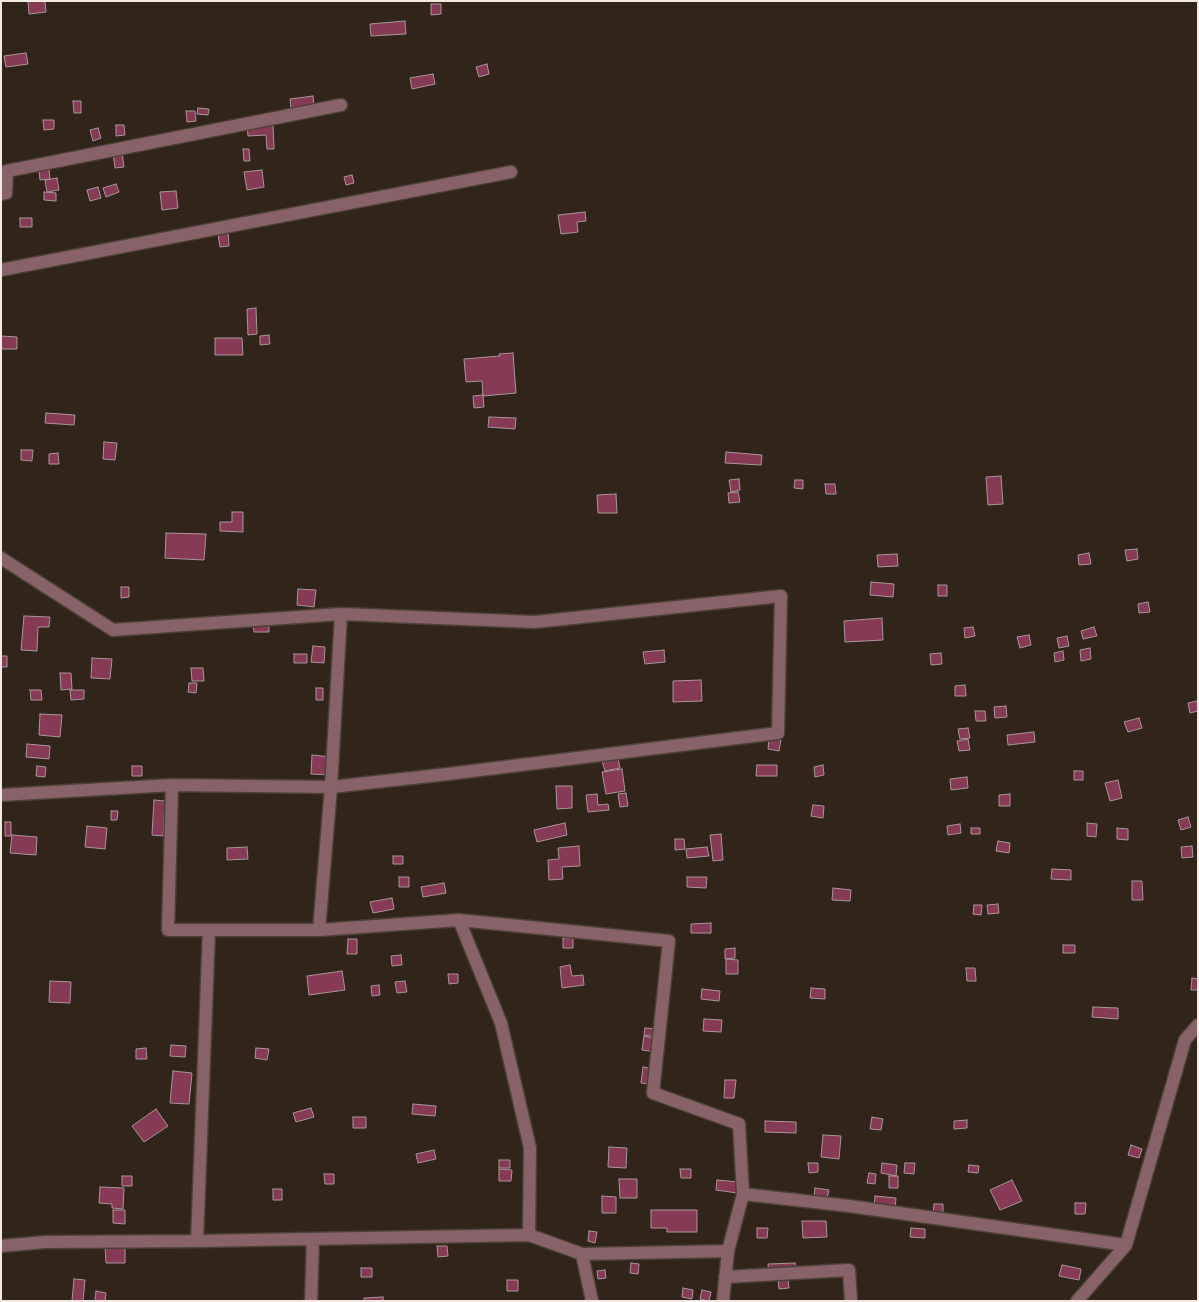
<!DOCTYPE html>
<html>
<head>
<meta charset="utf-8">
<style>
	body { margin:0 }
	#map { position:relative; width:1199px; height:1302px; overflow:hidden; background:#31241a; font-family:Overpass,sans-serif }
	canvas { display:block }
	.frame { position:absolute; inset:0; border:2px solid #f1e9e2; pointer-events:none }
</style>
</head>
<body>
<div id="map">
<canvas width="1199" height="1302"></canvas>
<div class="frame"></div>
</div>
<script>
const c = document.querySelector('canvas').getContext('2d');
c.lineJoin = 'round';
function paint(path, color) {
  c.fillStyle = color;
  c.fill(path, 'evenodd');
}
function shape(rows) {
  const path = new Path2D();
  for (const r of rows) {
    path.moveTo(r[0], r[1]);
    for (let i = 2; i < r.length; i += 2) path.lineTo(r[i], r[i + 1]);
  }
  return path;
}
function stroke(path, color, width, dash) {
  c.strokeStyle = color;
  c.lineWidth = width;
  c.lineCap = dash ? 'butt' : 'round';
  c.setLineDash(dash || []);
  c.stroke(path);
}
const building = shape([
	[28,1,45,1,46,12,29,14,28,1],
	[431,4,441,4,441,14,431,15,431,4],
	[405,21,406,34,371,36,370,24,405,21],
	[26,53,28,64,6,67,4,56,26,53],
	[487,64,489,74,479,77,476,67,487,64],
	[433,74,435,84,412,89,410,78,433,74],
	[313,96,314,106,291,109,290,99,313,96],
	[73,101,81,101,81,113,74,113,73,101],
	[198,108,209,109,208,115,197,114,198,108],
	[186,111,195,111,196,121,187,122,186,111],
	[43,120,54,120,54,129,44,130,43,120],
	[273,124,274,149,267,149,266,135,248,136,247,125,273,124],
	[116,125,124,125,125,135,116,136,116,125],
	[98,128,101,138,93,141,90,130,98,128],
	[243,149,249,149,250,161,244,161,243,149],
	[122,152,124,167,115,168,113,153,122,152],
	[49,169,50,179,40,180,39,170,49,169],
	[262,170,264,187,247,190,244,172,262,170],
	[352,175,354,183,346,185,344,177,352,175],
	[57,178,59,190,47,192,45,180,57,178],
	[116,184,119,192,106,197,103,188,116,184],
	[98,187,101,198,90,201,87,190,98,187],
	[176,191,178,208,162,210,160,192,176,191],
	[44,192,56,193,56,201,44,200,44,192],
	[585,212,586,221,577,222,578,232,561,234,558,215,585,212],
	[20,218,32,218,32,227,20,227,20,218],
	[228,232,229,246,220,247,218,234,228,232],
	[256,308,257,334,248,335,247,309,256,308],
	[269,335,270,344,260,345,260,336,269,335],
	[1,336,17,337,17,349,1,349,1,336],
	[215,338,242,338,243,355,215,355,215,338],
	[513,353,516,393,483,396,482,381,466,382,464,359,500,356,499,354,513,353],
	[483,395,484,407,474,408,473,396,483,395],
	[46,413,75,415,74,425,45,423,46,413],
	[489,417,516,418,515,429,488,427,489,417],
	[104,442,117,443,115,460,103,459,104,442],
	[21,450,33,450,32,461,21,460,21,450],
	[726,452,762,455,761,465,725,463,726,452],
	[58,453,59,464,49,464,49,454,58,453],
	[1001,476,1003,504,988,505,986,477,1001,476],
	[739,479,740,490,731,492,729,480,739,479],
	[795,480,803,480,803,489,794,488,795,480],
	[825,484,835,484,836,494,826,494,825,484],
	[738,492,740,502,729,503,728,493,738,492],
	[616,494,617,513,598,513,597,495,616,494],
	[232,512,243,512,243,532,220,531,220,522,232,522,232,512],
	[166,533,206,534,204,560,165,558,166,533],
	[1137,549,1138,559,1127,561,1125,550,1137,549],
	[1089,553,1091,564,1079,565,1078,555,1089,553],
	[897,554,898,566,878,567,877,555,897,554],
	[871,582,894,584,893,597,870,595,871,582],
	[938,585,947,585,947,596,938,596,938,585],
	[121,587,129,587,129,597,121,598,121,587],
	[298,589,316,590,314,607,297,605,298,589],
	[1148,602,1150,612,1139,613,1138,604,1148,602],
	[24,616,50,617,49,627,38,627,37,651,21,650,24,616],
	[882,618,883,640,845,642,844,621,882,618],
	[253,623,269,623,269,632,254,632,253,623],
	[973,627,975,636,965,638,964,628,973,627],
	[1094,627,1097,636,1083,639,1081,631,1094,627],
	[1029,635,1031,645,1020,648,1017,637,1029,635],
	[1067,636,1069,646,1059,648,1057,638,1067,636],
	[313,646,325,647,324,663,311,662,313,646],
	[1090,648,1091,659,1081,661,1080,650,1090,648],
	[664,650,665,662,645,664,643,652,664,650],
	[1063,651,1064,660,1055,662,1054,653,1063,651],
	[941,653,942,664,931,665,930,654,941,653],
	[294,654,307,654,307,663,294,663,294,654],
	[1,656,7,656,7,667,1,667,1,656],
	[92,658,112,659,110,679,91,678,92,658],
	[191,668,203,668,204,681,192,681,191,668],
	[60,673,71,673,72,689,61,690,60,673],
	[701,680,702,701,673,702,673,681,701,680],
	[189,683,197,683,196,693,188,692,189,683],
	[965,685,966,696,955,696,955,686,965,685],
	[316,688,323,688,323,700,316,700,316,688],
	[30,690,41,690,42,700,31,700,30,690],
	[70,690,84,690,84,699,71,700,70,690],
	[1197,701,1198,711,1190,713,1188,703,1197,701],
	[1006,706,1007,717,995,718,994,707,1006,706],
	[975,711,985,711,986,721,976,721,975,711],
	[40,714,62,715,60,737,39,735,40,714],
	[1139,718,1142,728,1128,732,1124,722,1139,718],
	[968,728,970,738,960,739,958,729,968,728],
	[1034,732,1035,742,1008,745,1007,735,1034,732],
	[769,738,781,740,779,751,768,749,769,738],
	[968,739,970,750,959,751,957,741,968,739],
	[27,744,50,746,49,759,26,757,27,744],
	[312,755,332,757,331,775,311,774,312,755],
	[618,758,620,768,605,771,602,761,618,758],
	[757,765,777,765,777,776,756,776,757,765],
	[823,765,824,775,815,777,814,767,823,765],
	[37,766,46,767,45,777,36,776,37,766],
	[132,766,142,766,142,776,132,776,132,766],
	[622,769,625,791,606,794,602,772,622,769],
	[1074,771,1083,771,1083,780,1074,780,1074,771],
	[967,777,968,788,951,790,950,779,967,777],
	[1118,780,1122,798,1110,801,1105,783,1118,780],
	[556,786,572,786,572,808,557,809,556,786],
	[626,793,628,806,620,807,618,794,626,793],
	[597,794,598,805,608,804,609,810,588,812,586,795,597,794],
	[1010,794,1010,806,999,806,999,795,1010,794],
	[154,800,165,801,163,836,152,835,154,800],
	[813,805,824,806,823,818,811,816,813,805],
	[111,811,118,811,117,820,111,820,111,811],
	[1188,817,1191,827,1181,830,1178,820,1188,817],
	[5,822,11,822,11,836,5,836,5,822],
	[565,823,567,835,537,842,534,830,565,823],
	[1087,823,1097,824,1096,837,1087,836,1087,823],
	[960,824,961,833,948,835,947,826,960,824],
	[87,826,107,828,105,849,85,847,87,826],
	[971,828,980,828,980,834,971,834,971,828],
	[1117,828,1128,829,1128,840,1117,839,1117,828],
	[721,834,723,860,713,861,710,835,721,834],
	[12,835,37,837,36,855,10,853,12,835],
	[675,839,684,839,685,849,675,850,675,839],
	[998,841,1010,843,1009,853,996,851,998,841],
	[579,846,580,866,562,867,563,879,549,880,548,860,559,859,558,848,579,846],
	[1192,846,1193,857,1182,858,1181,847,1192,846],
	[247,847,248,859,227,860,227,848,247,847],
	[707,847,709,856,687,858,686,849,707,847],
	[393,856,403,856,403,864,393,864,393,856],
	[1052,869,1071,870,1071,880,1051,879,1052,869],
	[399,877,409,877,409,887,399,887,399,877],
	[687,877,707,877,706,888,687,887,687,877],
	[1132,881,1142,881,1143,900,1132,900,1132,881],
	[444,883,446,893,423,897,421,887,444,883],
	[833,888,851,890,850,901,832,900,833,888],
	[392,898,394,909,373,913,370,902,392,898],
	[998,904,999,913,988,914,987,905,998,904],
	[974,905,982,905,981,915,973,914,974,905],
	[711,923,711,933,691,933,691,924,711,923],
	[563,938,573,938,573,948,563,948,563,938],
	[348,939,357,939,357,954,347,954,348,939],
	[1063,945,1075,945,1075,953,1063,953,1063,945],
	[735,948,735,958,725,959,725,949,735,948],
	[401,955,402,965,392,966,391,956,401,955],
	[726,959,738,960,738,974,726,974,726,959],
	[570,965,572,976,583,975,584,985,562,988,560,967,570,965],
	[966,968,975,968,976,981,967,981,966,968],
	[342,971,345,990,309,995,307,976,342,971],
	[448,974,458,974,458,983,449,984,448,974],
	[1192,978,1198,979,1198,990,1191,990,1192,978],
	[50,981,71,982,70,1003,49,1002,50,981],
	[405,981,407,992,397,993,395,982,405,981],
	[379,985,380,995,372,996,371,986,379,985],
	[811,988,825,989,825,999,810,998,811,988],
	[702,989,720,991,719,1001,701,999,702,989],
	[1093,1007,1118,1008,1118,1019,1092,1017,1093,1007],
	[704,1019,722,1020,721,1032,703,1031,704,1019],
	[645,1028,658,1029,657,1037,644,1035,645,1028],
	[644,1036,658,1039,656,1052,642,1050,644,1036],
	[171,1045,186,1046,185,1057,170,1056,171,1045],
	[146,1048,147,1059,136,1059,136,1049,146,1048],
	[256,1048,269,1049,267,1060,255,1058,256,1048],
	[643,1067,656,1069,654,1085,641,1083,643,1067],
	[173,1071,192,1073,189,1104,170,1103,173,1071],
	[725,1080,736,1080,734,1098,724,1098,725,1080],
	[413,1104,436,1106,435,1116,412,1114,413,1104],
	[311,1108,314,1117,296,1122,293,1113,311,1108],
	[156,1109,168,1126,144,1142,132,1126,156,1109],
	[353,1117,366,1117,366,1128,353,1128,353,1117],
	[872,1117,883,1119,881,1130,870,1129,872,1117],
	[967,1120,967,1128,954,1129,954,1121,967,1120],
	[765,1121,796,1122,796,1133,765,1132,765,1121],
	[823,1135,841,1136,839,1159,821,1157,823,1135],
	[1131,1145,1142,1149,1139,1158,1128,1155,1131,1145],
	[609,1147,627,1148,626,1168,608,1167,609,1147],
	[434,1150,436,1159,418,1163,416,1154,434,1150],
	[499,1160,510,1160,510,1168,499,1168,499,1160],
	[808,1163,818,1163,818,1172,809,1173,808,1163],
	[882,1163,897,1165,896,1176,881,1173,882,1163],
	[905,1163,915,1163,914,1174,904,1173,905,1163],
	[969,1165,979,1166,978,1173,968,1172,969,1165],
	[499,1169,512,1170,511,1181,499,1181,499,1169],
	[680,1169,691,1169,691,1178,681,1178,680,1169],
	[869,1173,876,1174,875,1184,867,1183,869,1173],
	[324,1174,334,1174,334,1184,325,1184,324,1174],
	[122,1176,132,1176,132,1186,122,1186,122,1176],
	[889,1176,898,1176,898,1188,889,1188,889,1176],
	[619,1179,637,1179,637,1198,620,1198,619,1179],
	[717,1180,738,1182,737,1193,716,1190,717,1180],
	[1012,1180,1022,1201,1000,1210,990,1190,1012,1180],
	[100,1187,124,1188,123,1209,112,1208,112,1204,99,1203,100,1187],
	[815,1188,829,1190,827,1199,814,1197,815,1188],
	[273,1189,282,1189,282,1200,273,1200,273,1189],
	[602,1196,616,1197,616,1213,602,1213,602,1196],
	[875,1196,896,1198,895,1209,874,1207,875,1196],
	[1075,1203,1086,1203,1085,1214,1075,1214,1075,1203],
	[934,1204,943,1204,943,1216,933,1215,934,1204],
	[113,1210,125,1210,125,1224,113,1223,113,1210],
	[651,1210,697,1210,697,1232,667,1232,667,1228,651,1228,651,1210],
	[802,1221,826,1221,827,1237,803,1238,802,1221],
	[757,1228,768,1228,767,1238,757,1238,757,1228],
	[911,1228,925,1229,925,1238,910,1237,911,1228],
	[589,1231,597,1232,595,1243,588,1241,589,1231],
	[125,1244,125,1263,106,1263,105,1245,125,1244],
	[437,1246,447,1246,448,1256,438,1257,437,1246],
	[631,1263,639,1264,638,1274,630,1273,631,1263],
	[795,1263,796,1273,769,1274,768,1264,795,1263],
	[1062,1265,1081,1269,1079,1280,1059,1276,1062,1265],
	[361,1268,372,1268,372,1277,361,1277,361,1268],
	[605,1270,606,1278,598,1279,597,1271,605,1270],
	[74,1279,85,1280,83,1301,72,1301,74,1279],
	[778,1279,788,1279,789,1288,779,1289,778,1279],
	[507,1280,518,1280,518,1291,507,1291,507,1280],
	[683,1288,693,1290,692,1299,682,1297,683,1288],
	[702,1290,711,1292,709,1301,700,1299,702,1290],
	[96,1291,106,1293,105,1301,95,1301,96,1291],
	[383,1297,383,1301,364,1301,364,1298,383,1297]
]);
const street = shape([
	[1,194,6,193,7,171,341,105],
	[1,270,511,172],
	[1,558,113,630,341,614,535,622,781,596,778,733,448,774,331,787,172,785,1,795],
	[172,785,168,930,319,930,459,920,669,941,653,1093,739,1124,743,1194,728,1251,723,1301],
	[459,920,501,1023,530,1148,529,1235],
	[319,930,331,787,341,614],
	[743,1194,849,1206,1126,1245],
	[197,1241,209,930],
	[1,1246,45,1242,197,1241,529,1235,582,1254,728,1251],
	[582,1254,592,1301],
	[725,1277,849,1270,851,1301],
	[311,1301,313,1239],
	[1077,1301,1126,1245,1185,1040,1198,1025]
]);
paint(building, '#863a55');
stroke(building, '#aa959b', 1);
stroke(street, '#4c4036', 15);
stroke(street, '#876268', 12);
</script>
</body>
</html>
